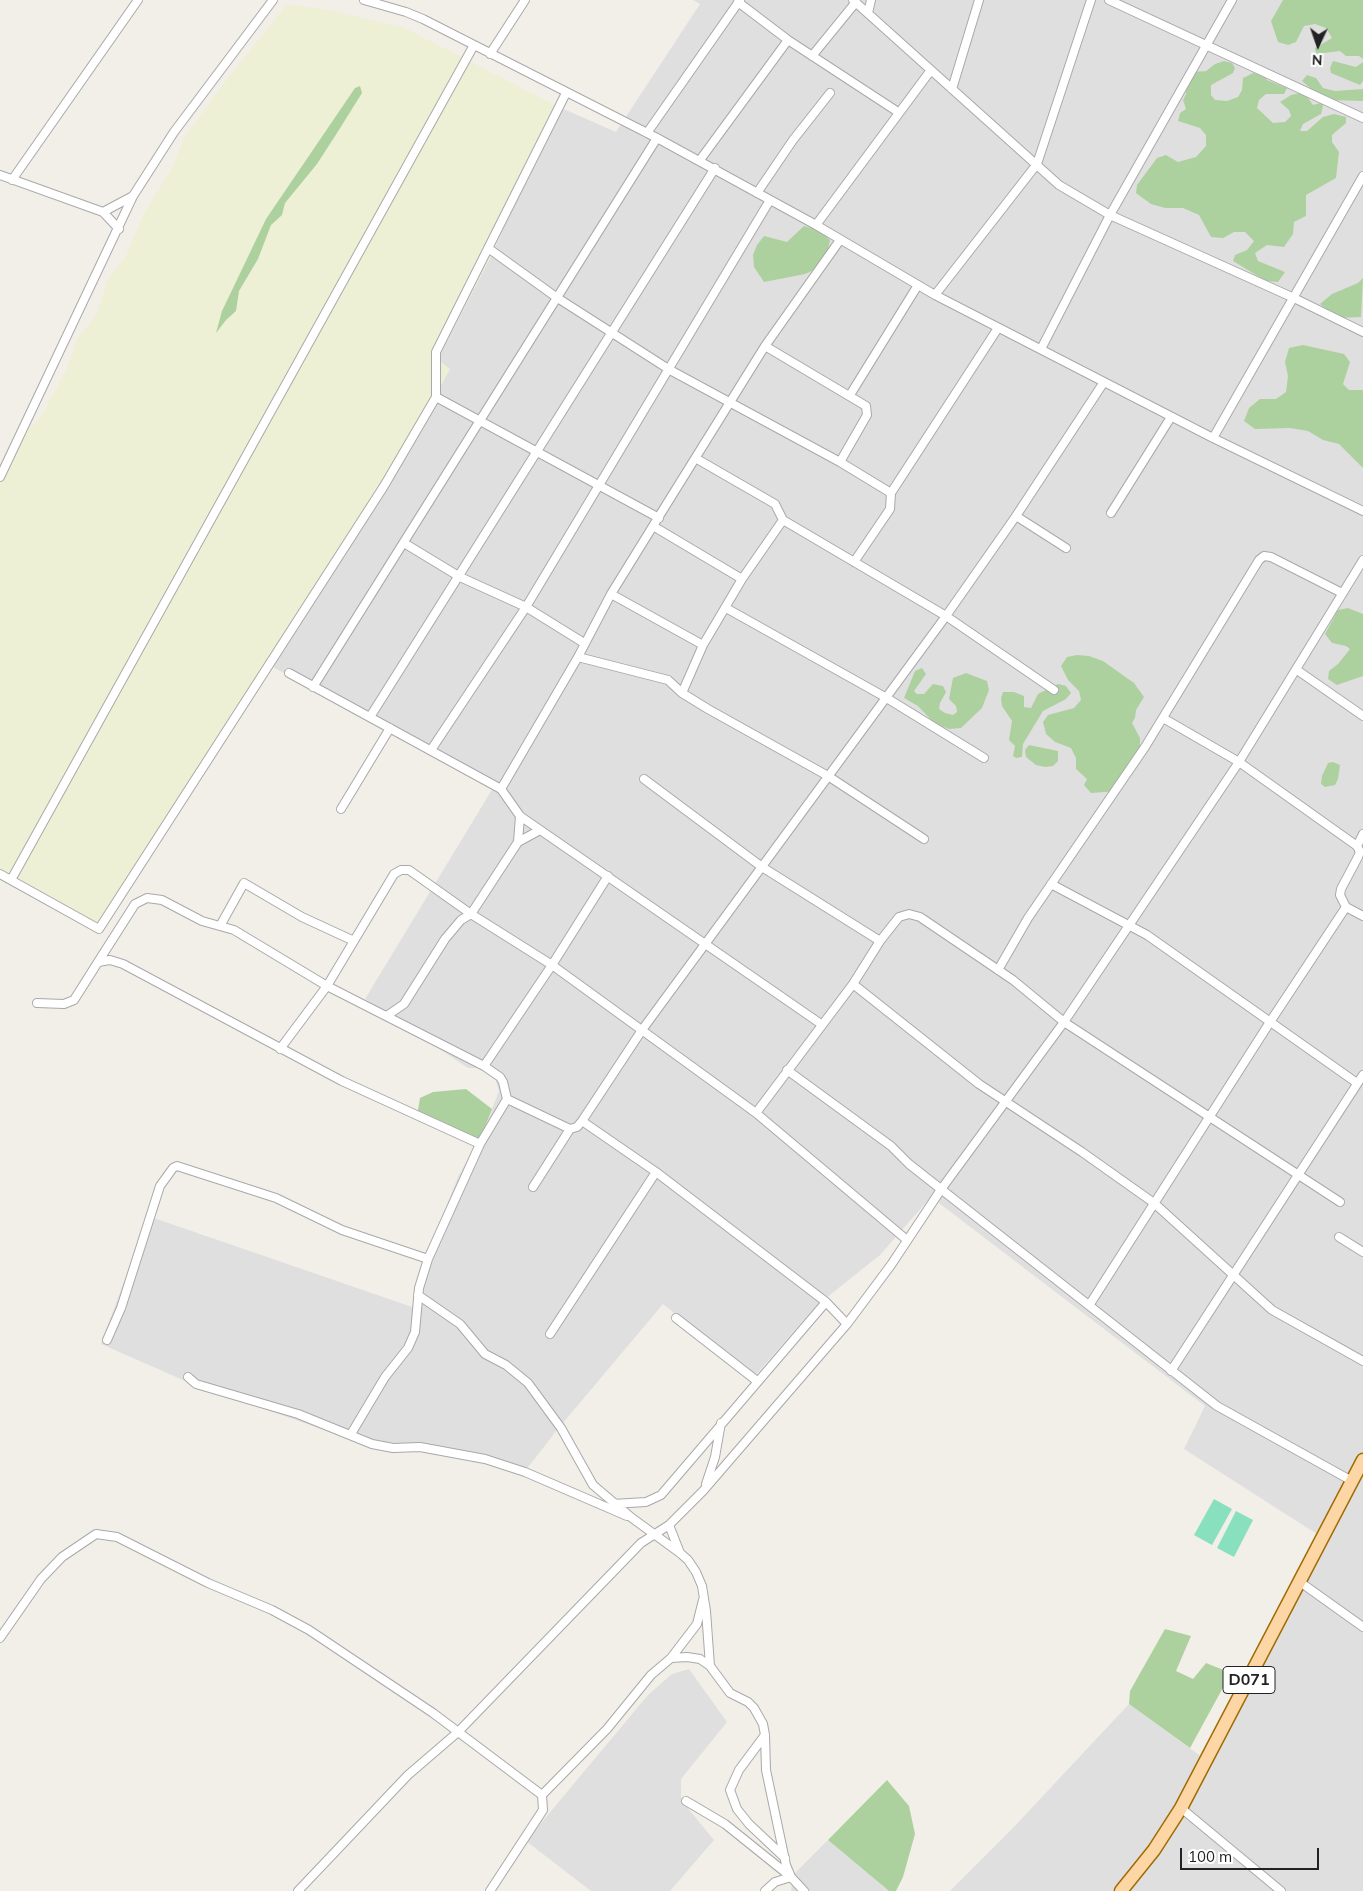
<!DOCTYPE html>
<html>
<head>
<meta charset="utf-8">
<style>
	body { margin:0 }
	#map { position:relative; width:1363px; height:1891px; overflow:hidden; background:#f2efe9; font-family:Mulish,sans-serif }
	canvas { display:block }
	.north { position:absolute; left:1293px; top:20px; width:50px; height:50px; -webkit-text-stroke:4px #fff; paint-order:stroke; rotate:183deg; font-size:14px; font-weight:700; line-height:20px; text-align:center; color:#222 }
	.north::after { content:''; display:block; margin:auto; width:18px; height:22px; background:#222; clip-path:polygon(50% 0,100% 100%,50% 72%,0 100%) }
	.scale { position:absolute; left:1180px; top:1848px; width:139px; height:22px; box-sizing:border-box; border:2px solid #222; border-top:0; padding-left:6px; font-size:15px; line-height:18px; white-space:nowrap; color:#222; -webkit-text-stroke:4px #fff; paint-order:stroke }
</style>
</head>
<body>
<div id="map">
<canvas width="1363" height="1891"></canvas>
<div class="north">N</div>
<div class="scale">100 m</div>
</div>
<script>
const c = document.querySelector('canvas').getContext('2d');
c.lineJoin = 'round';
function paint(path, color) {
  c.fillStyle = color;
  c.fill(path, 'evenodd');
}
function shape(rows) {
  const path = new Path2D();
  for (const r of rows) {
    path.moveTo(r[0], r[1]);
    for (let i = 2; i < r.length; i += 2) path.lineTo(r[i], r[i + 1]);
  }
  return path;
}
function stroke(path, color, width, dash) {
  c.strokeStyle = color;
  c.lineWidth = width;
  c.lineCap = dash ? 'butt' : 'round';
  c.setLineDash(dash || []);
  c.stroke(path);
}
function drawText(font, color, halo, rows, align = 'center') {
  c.font = font + ' Mulish,sans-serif';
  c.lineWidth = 4;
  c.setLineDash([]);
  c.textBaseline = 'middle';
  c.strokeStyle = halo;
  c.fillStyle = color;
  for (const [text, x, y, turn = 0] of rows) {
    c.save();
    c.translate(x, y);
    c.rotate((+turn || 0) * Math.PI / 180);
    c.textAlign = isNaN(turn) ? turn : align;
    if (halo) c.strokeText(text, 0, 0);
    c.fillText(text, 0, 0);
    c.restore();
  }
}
const residential = shape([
	[693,0,1363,0,1363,1891,950,1891,1012,1829,1129,1704,1202,1757,1320,1536,1184,1449,1205,1406,931,1197,880,1255,816,1306,753,1378,663,1304,557,1430,522,1475,443,1450,372,1447,183,1380,101,1344,148,1216,415,1308,423,1264,458,1177,483,1132,499,1091,492,1068,468,1068,365,999,493,788,271,666,363,527,449,370,440,361,439,357,491,256,559,107,616,132,700,4],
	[689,1669,727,1722,681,1779,681,1800,714,1840,670,1891,591,1891,526,1841,648,1695,672,1674],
	[828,1840,889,1891,791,1891,793,1875]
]);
const farmland = shape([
	[287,4,330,10,405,28,559,107,491,256,439,357,440,361,450,369,363,527,271,666,199,766,198,777,100,935,0,879,0,478,21,437,39,419,66,371,78,337,96,315,108,279,126,256,143,215,172,168,184,138,224,83]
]);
const forest = shape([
	[1283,0,1363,0,1363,59,1359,56,1346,56,1340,51,1316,54,1315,48,1332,38,1326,28,1315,24,1304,26,1296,42,1288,45,1278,42,1271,21],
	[1224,61,1232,63,1235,68,1233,73,1211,85,1211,95,1215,100,1227,101,1238,97,1242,90,1243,78,1253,73,1263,75,1267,80,1287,88,1284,94,1266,94,1259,100,1257,108,1273,123,1285,122,1291,116,1289,110,1280,102,1291,95,1304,92,1313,105,1324,102,1321,114,1303,124,1300,131,1307,131,1323,117,1334,114,1346,117,1346,123,1332,135,1332,142,1339,152,1336,178,1306,195,1306,216,1294,222,1293,234,1284,247,1267,245,1255,253,1258,261,1285,272,1278,282,1266,281,1233,261,1235,255,1247,250,1254,241,1245,232,1234,232,1223,238,1211,237,1199,215,1183,208,1165,208,1151,204,1136,193,1137,185,1157,158,1166,155,1178,162,1196,157,1206,146,1206,135,1200,128,1178,121,1180,113,1186,109,1183,100,1186,94,1186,80,1193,72,1206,71,1215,64],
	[1333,61,1356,67,1363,62,1363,81,1360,85,1331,73,1330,68],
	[1307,75,1316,78,1323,88,1335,91,1363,89,1363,101,1329,100,1318,95,1302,81],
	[360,86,362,93,337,133,317,164,285,203,282,215,271,225,258,259,239,291,236,311,226,320,216,333,222,311,266,219,355,88],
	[804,226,820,231,830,240,827,255,818,268,805,274,764,282,754,267,753,255,757,245,764,236,787,242],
	[1363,278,1361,317,1338,318,1320,304,1332,294,1358,283],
	[1303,345,1344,354,1350,362,1343,384,1349,390,1363,390,1363,468,1339,444,1323,440,1308,431,1290,428,1255,429,1244,421,1249,408,1260,399,1276,399,1286,392,1288,376,1285,362,1289,348],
	[1348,608,1363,614,1363,676,1337,685,1328,679,1329,671,1338,664,1350,649,1346,646,1332,643,1325,634,1338,610],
	[1077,655,1089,656,1103,661,1134,683,1144,697,1136,710,1135,718,1132,723,1140,738,1140,756,1119,791,1091,793,1084,785,1087,779,1076,769,1076,758,1071,748,1055,742,1046,734,1043,722,1048,715,1074,708,1081,700,1079,691,1068,680,1061,666,1067,657],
	[922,668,926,674,914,691,917,694,924,694,933,684,943,686,946,692,940,703,939,709,945,713,953,715,957,712,956,706,949,699,953,678,966,673,987,681,989,690,982,708,961,728,949,729,935,724,918,706,904,698,915,671],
	[1058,684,1066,686,1071,693,1066,699,1043,711,1023,744,1022,757,1016,758,1013,756,1015,746,1009,740,1012,721,1002,706,1001,698,1003,692,1014,692,1024,696,1024,707,1031,708,1038,694],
	[1029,745,1058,751,1058,761,1053,766,1045,767,1036,765,1026,757,1025,750],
	[1333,762,1340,765,1338,779,1335,785,1325,787,1321,784,1322,776,1328,763],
	[466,1089,492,1109,483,1132,476,1143,417,1116,420,1098,433,1092],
	[1165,1629,1191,1636,1176,1671,1193,1679,1206,1663,1231,1673,1190,1748,1129,1704,1130,1691],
	[887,1780,909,1806,915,1834,903,1877,896,1891,889,1891,828,1840]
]);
const pitch = shape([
	[1214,1499,1232,1509,1212,1545,1194,1535],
	[1236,1511,1253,1520,1234,1557,1217,1548]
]);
const minor = shape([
	[364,0,406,12,423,19,657,138,816,225,935,295,1213,438,1363,511],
	[853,0,1059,185,1110,215,1294,298,1363,332],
	[1109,0,1363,118],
	[738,2,788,40,898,112],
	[868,13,871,0],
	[490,54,525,0],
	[812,56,856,2],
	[952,89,979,0],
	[647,133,740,0],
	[700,160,788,40],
	[0,175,103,212,119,229],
	[12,180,138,0],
	[757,193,793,140,830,93],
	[103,212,133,196],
	[816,225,931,70],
	[488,248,556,297,670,370,840,462,891,493],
	[935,295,1037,164,1091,0],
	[765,346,866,406,867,415,840,462],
	[1041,349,1110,215,1232,0],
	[850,395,918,285],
	[436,397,659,518],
	[1213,438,1363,176],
	[0,477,133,196,174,132,273,0],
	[1111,513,1171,417],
	[1016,516,1066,548],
	[783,520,946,616,1054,690],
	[653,526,742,579],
	[404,543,460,577,526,607,584,643],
	[854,562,890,509,891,493,998,328],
	[611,594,703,645],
	[726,608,885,697,984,758],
	[578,657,668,680,682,693,708,709,828,776,924,839],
	[1297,670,1363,716],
	[289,673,501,789,520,816,821,1024],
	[313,687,657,138],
	[682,693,703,645,742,579,783,520,775,504,697,459],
	[370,717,715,168],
	[1163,718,1239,762,1357,846,1360,852,1358,857,1341,889,1340,895,1346,907],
	[431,750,526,607,770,200],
	[644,779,762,867,880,941,853,984,756,1113],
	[501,789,578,657,611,594,653,526,765,346,840,240],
	[341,809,390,728],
	[518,842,540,830],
	[1357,846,1363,834],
	[0,874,99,929,384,486,436,397,436,352,566,93],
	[11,880,474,45],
	[1051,884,1147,935,1357,1083],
	[220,926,244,883,302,917,354,941],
	[880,941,899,917,909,914,920,917,1013,980,1064,1022,1340,1202],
	[98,962,135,904,147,898,162,900,202,921,234,930,327,986,484,1066,500,1077,503,1082,507,1099,480,1144,428,1259,419,1288,415,1332,408,1348,385,1377,351,1434],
	[998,970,1028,918,1145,747,1259,560,1264,556,1271,557,1342,593],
	[853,984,979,1084,1082,1152,1154,1203,1272,1310,1363,1361],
	[37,1003,64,1004,74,1000,98,962,110,960,123,964,342,1081,480,1144],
	[388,1015,404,1004,445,939,461,920,471,914,518,842,520,816],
	[280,1049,327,986,394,874,401,870,409,870,471,914,552,965,756,1113,907,1240],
	[484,1066,552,965,608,876],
	[787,1070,891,1146,909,1164,1217,1406,1352,1481],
	[507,1099,570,1129],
	[582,1121,656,1172,826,1302,847,1324],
	[533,1187,570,1129,577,1127,582,1121,642,1030,946,616,1016,516,1104,382],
	[1339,1237,1363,1252],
	[418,1295,460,1324,485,1354,506,1365,528,1383,561,1428,593,1485,632,1518,680,1553,688,1560,696,1572,702,1586,706,1611,710,1666,730,1693,748,1702,754,1708,763,1724,765,1735,766,1770,786,1865,791,1877,804,1891],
	[1090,1304,1270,1022,1346,907,1363,916],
	[676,1318,757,1381],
	[550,1334,656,1172],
	[107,1340,121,1308,160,1186,173,1168,177,1166,276,1198,342,1230,428,1259],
	[1171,1371,1363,1075],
	[188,1377,196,1384,298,1414,372,1444,393,1448,420,1447,485,1459,525,1472,627,1516],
	[706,1484,715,1457,721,1423],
	[613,1504,646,1502,661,1495,826,1302],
	[680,1553,669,1525,703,1491,847,1324,891,1265,942,1188,1064,1022,1239,762,1363,560],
	[1300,1582,1363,1627],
	[0,1638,41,1579,62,1557,96,1534,117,1537,208,1583,272,1610,309,1630,433,1713,542,1795,543,1810,490,1891],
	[671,1658,697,1624,703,1600],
	[765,1735,739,1770,730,1790,737,1809,749,1824,785,1858],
	[542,1795,607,1729,651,1675,671,1658,687,1657,700,1659,710,1666],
	[686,1801,725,1824,791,1877,775,1882,765,1891],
	[1181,1808,1281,1891],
	[298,1891,408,1775,458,1732,641,1543,669,1525]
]);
const primary = shape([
	[1121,1891,1154,1850,1181,1808,1363,1460]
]);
const shields = [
	[1249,1680,52]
];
const shieldNames = [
	["D071",1249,1680]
];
paint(residential, '#e0dfdf');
paint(farmland, '#eef0d5');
paint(forest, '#add19e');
paint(pitch, '#88e0be');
stroke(minor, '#a9a9a9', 10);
stroke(primary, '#a06b00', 15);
stroke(minor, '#fff', 8);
stroke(primary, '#fcd6a4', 12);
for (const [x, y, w] of shields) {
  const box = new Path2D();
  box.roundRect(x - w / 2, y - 13.5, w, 27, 4);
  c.fillStyle = '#fff';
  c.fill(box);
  stroke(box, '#222', 1);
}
drawText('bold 16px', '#222', null, shieldNames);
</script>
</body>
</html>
